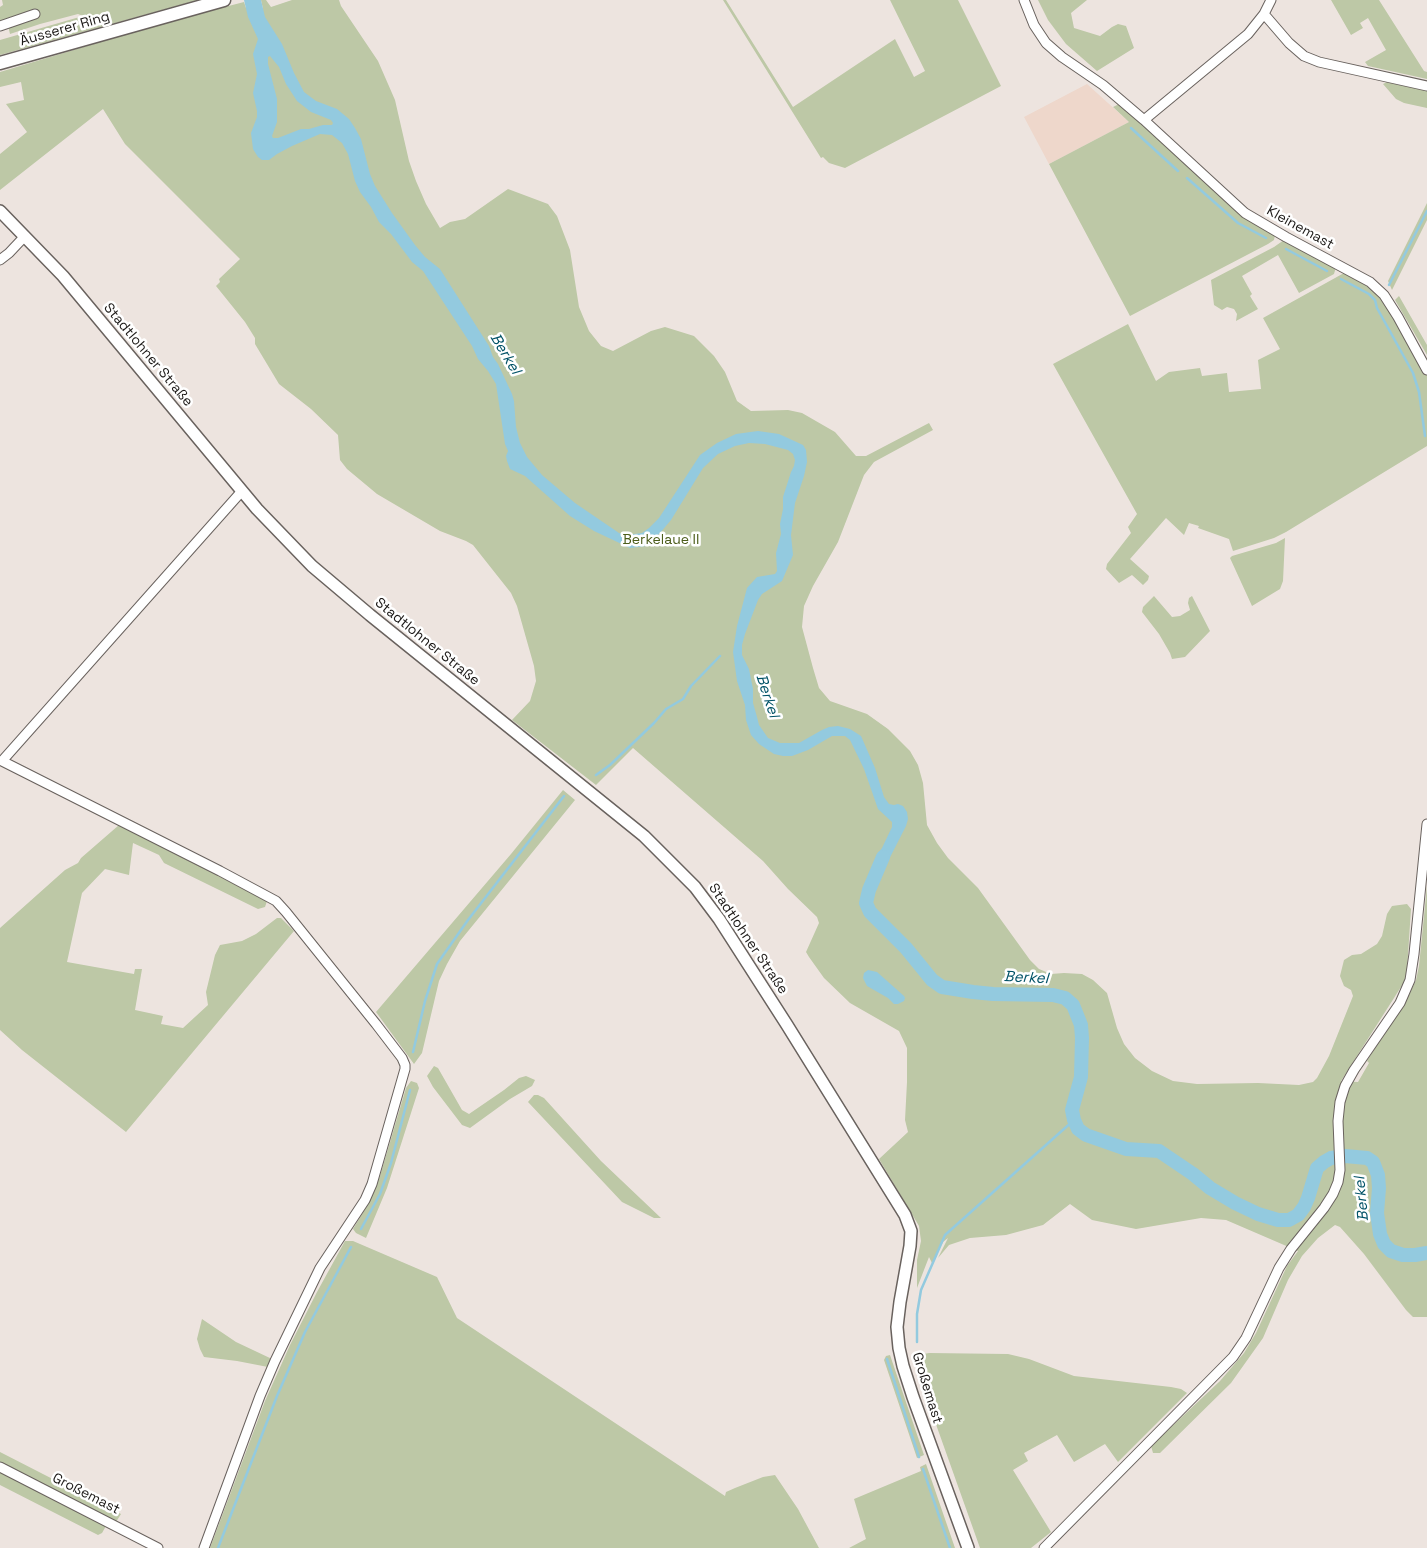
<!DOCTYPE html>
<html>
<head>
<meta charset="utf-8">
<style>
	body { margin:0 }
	canvas { display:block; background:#ede4df }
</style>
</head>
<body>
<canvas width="1427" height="1548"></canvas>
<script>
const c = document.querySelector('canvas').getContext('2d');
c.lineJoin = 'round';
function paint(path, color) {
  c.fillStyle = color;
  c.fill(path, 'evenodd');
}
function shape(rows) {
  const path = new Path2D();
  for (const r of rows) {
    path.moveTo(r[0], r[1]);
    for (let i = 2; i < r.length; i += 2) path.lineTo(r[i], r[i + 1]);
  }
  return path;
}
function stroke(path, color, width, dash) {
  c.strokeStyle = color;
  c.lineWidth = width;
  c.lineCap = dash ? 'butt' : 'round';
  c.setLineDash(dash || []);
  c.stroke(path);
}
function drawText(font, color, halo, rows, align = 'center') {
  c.font = font + ' "Space Grotesk",sans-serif';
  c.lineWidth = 5;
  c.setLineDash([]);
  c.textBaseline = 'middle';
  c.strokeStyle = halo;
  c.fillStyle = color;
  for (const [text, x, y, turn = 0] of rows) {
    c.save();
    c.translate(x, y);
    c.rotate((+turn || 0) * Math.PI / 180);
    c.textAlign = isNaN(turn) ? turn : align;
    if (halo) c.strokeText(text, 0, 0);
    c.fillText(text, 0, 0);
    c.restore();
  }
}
const commercial = shape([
	[1087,84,1129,122,1049,164,1024,117]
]);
const green = shape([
	[2,0,198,0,0,55,0,40,83,16,78,14,40,24,10,34,7,21,0,22,0,7,3,5],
	[261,0,266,0,271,7,292,0,339,0,341,6,378,61,395,100,409,161,416,181,426,204,440,228,450,222,465,219,508,189,548,204,557,216,570,250,579,307,589,331,601,346,613,351,651,331,665,327,694,336,714,356,725,372,737,401,751,411,788,410,802,413,835,432,856,456,866,456,929,423,933,430,874,462,864,475,838,542,813,586,804,606,802,627,813,668,819,688,830,701,867,714,888,729,910,751,918,765,923,783,927,825,937,843,948,858,978,888,1030,960,1039,969,1051,974,1064,973,1082,974,1093,980,1107,993,1117,1028,1124,1044,1135,1058,1152,1071,1173,1081,1197,1084,1258,1083,1299,1085,1313,1082,1317,1078,1329,1056,1353,996,1351,990,1344,986,1340,976,1344,960,1352,955,1361,954,1377,944,1382,936,1387,914,1392,906,1407,904,1411,909,1407,970,1404,982,1394,998,1341,1081,1358,1082,1369,1063,1367,1061,1370,1056,1408,997,1416,980,1419,966,1427,886,1427,1317,1413,1317,1406,1310,1364,1254,1340,1227,1335,1225,1318,1238,1302,1256,1288,1280,1263,1338,1231,1383,1160,1453,1153,1453,1151,1446,1220,1381,1244,1353,1256,1333,1287,1266,1298,1251,1226,1220,1201,1218,1136,1229,1092,1220,1070,1204,1043,1225,1006,1235,970,1238,949,1245,938,1258,948,1238,943,1242,932,1263,929,1257,917,1288,917,1260,921,1241,919,1226,879,1159,908,1132,905,1120,907,1082,907,1048,899,1031,850,1003,824,978,809,957,806,952,819,923,817,917,788,889,763,861,633,748,596,785,512,720,530,701,536,681,534,666,517,606,511,593,473,545,466,541,440,531,377,494,347,469,340,460,338,435,311,409,279,384,255,344,255,338,245,322,216,286,220,282,219,279,240,259,125,144,103,109,0,190,0,154,27,132,6,104,24,100,21,82,0,87,0,72,167,22,244,2,246,8,263,9],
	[723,0,726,0,793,107,895,39,914,77,925,71,890,0,958,0,1001,86,845,168,829,163,823,157,821,158],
	[1038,0,1087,0,1071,13,1074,28,1100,36,1112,27,1118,24,1126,26,1134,48,1097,71,1066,44,1048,20],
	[1331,0,1379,0,1424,71,1427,72,1427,79,1368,66,1365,62,1386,50,1368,18,1360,23,1363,28,1351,35],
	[1387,82,1427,90,1427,108,1404,103,1396,99,1383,84],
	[1119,104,1274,232,1275,235,1274,240,1268,244,1130,316,1049,164,1129,122,1113,107],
	[1427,203,1427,220,1392,290,1388,281],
	[1284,240,1336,267,1334,274,1299,293,1278,255,1242,276,1252,294,1250,296,1258,309,1236,321,1237,314,1234,309,1227,307,1222,310,1214,305,1211,280,1274,247],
	[1344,273,1353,275,1381,295,1403,330,1427,376,1427,446,1286,532,1274,538,1233,551,1229,539,1198,528,1199,526,1189,523,1184,535,1166,518,1130,559,1149,576,1148,580,1143,585,1132,575,1119,583,1106,569,1107,564,1131,533,1128,527,1137,514,1053,364,1128,324,1156,381,1169,372,1200,368,1202,376,1227,373,1229,392,1261,389,1258,360,1280,349,1263,318],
	[1399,296,1427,345,1427,355,1395,300],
	[1285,538,1283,581,1280,589,1252,606,1230,558,1232,556,1276,543],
	[1154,596,1172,617,1180,616,1190,610,1188,603,1189,598,1192,596,1210,631,1185,657,1172,659,1170,653,1159,634,1142,612,1143,607],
	[563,790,575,800,460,941,447,964,439,981,422,1053,414,1064,376,1012,511,854],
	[119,825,267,901,265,907,258,909,164,863,159,855,133,843,129,875,105,869,82,893,67,962,134,974,135,969,142,969,135,1010,163,1016,161,1024,183,1028,208,1005,206,992,215,955,220,945,242,941,256,934,277,918,281,918,294,931,126,1132,22,1050,0,1030,0,928,65,870,78,863,81,858],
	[434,1066,438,1068,462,1110,469,1114,504,1090,519,1078,526,1076,535,1080,532,1086,510,1099,470,1128,462,1125,433,1087,427,1076],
	[411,1081,417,1083,419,1088,387,1188,366,1238,356,1233,353,1229,367,1206,380,1176,406,1088],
	[534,1095,538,1095,544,1098,601,1161,661,1218,654,1218,622,1202,528,1102],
	[345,1241,353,1241,437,1277,457,1318,725,1496,726,1492,735,1488,763,1477,775,1475,798,1509,819,1548,210,1548,265,1401,290,1345,317,1292],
	[202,1319,236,1342,272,1359,268,1367,237,1361,204,1357,200,1349,197,1339],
	[929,1353,1008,1354,1029,1359,1074,1376,1171,1387,1181,1389,1187,1393,1118,1462,1105,1444,1074,1462,1057,1435,1024,1453,1028,1461,1013,1470,1051,1532,1031,1548,980,1548,917,1371,916,1359,918,1355],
	[890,1355,924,1455,917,1458,884,1360,886,1356],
	[0,1452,121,1514,116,1522,0,1463],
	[926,1464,955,1548,849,1548,866,1539,854,1499,921,1471,920,1467],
	[0,1471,106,1526,102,1533,98,1535,0,1485]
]);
const water = shape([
	[244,0,261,0,265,17,282,44,294,73,304,92,316,101,337,109,349,119,355,128,361,139,370,174,375,186,392,213,415,245,425,257,440,269,489,346,493,357,498,364,512,394,514,401,516,427,520,443,527,457,542,475,575,503,619,533,627,535,642,533,649,528,659,518,700,455,717,443,736,434,758,431,779,434,803,445,806,450,807,462,804,476,795,503,791,535,793,555,782,581,762,594,758,600,745,634,742,645,742,655,749,669,753,689,753,703,757,717,759,725,768,738,780,743,799,743,822,730,829,727,838,726,850,729,861,736,875,768,884,797,889,804,894,805,898,804,903,806,907,812,908,819,906,826,880,877,871,870,879,852,882,848,892,827,892,822,878,809,864,769,850,740,845,736,832,736,808,750,792,756,783,756,774,754,759,744,751,735,746,720,745,705,737,681,733,652,737,626,747,588,757,577,775,574,777,571,776,553,781,534,780,524,783,509,783,497,791,472,794,466,795,460,793,454,788,450,765,444,749,443,735,446,718,454,703,468,671,520,660,533,646,546,630,548,594,531,570,516,525,476,510,469,507,461,506,456,508,451,505,444,496,384,488,371,478,359,472,346,423,271,412,262,391,234,379,222,371,207,360,192,355,181,348,154,342,143,332,135,320,134,292,146,277,154,269,160,262,160,258,157,253,149,251,133,257,117,257,111,253,93,257,74,253,54,258,39,248,17],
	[270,56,279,67,286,84,297,101,311,112,331,120,333,123,332,125,323,125,309,129,301,129,278,138,273,138,272,136,277,122,277,99,268,64,268,57],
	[868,970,877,972,904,996,905,998,904,1001,898,1004,894,1004,888,998,867,986,863,978,864,973]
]);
const stream = shape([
	[1131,128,1178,171],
	[1187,178,1238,223,1266,238],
	[1286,249,1327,271],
	[1341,279,1369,294,1375,300,1377,308,1413,373,1419,392,1425,436],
	[1389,285,1427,211],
	[596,775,610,765,654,723,666,709,683,699,691,686,720,656],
	[413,1052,425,1001,437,964,468,920,564,796],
	[361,1229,380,1194,391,1163,410,1090],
	[917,1342,917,1314,921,1290,945,1235,1074,1120],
	[887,1359,919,1457],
	[923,1469,950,1548],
	[218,1548,277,1396,305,1332,351,1247]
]);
const river = shape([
	[883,857,869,890,866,903,870,912,906,948,932,980,942,987,973,992,993,994,1053,995,1065,998,1073,1005,1081,1025,1082,1038,1081,1077,1072,1110,1074,1120,1078,1129,1086,1135,1126,1149,1159,1151,1193,1174,1210,1188,1235,1203,1258,1214,1278,1220,1289,1220,1298,1215,1304,1207,1308,1198,1317,1168,1324,1162,1331,1158,1345,1156,1367,1158,1373,1162,1378,1175,1379,1188,1377,1213,1380,1234,1384,1244,1391,1251,1403,1255,1415,1255,1427,1253]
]);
const street = shape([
	[1024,0,1034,25,1046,43,1062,57,1103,85,1144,120,1245,213,1286,237,1370,282,1384,295,1398,317,1427,370],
	[1264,14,1289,43,1304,56,1319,62,1427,86],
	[0,26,35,14],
	[1144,120,1248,34,1264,14,1271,0],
	[0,260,9,253,25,236],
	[0,1467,158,1548],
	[204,1548,260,1396,275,1361,320,1268,365,1200,372,1184,405,1069,405,1065,402,1058,376,1024,286,912,276,901,220,871,2,761,242,491],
	[1044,1548,1233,1357,1246,1338,1279,1268,1291,1249,1324,1208,1333,1194,1338,1182,1340,1170,1338,1121,1340,1102,1345,1086,1354,1070,1400,1003,1410,980,1414,954,1427,824]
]);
const secondary = shape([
	[0,211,63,276,257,509,312,566,370,615,644,836,695,887,719,919,787,1025,905,1215,911,1231,910,1246,900,1302,897,1327,899,1348,903,1366,913,1397,968,1548]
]);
const primary = shape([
	[0,63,224,0]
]);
const streetNames = [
	["Äusserer Ring",65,29,-16],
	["Kleinemast",1300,228,29],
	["Stadtlohner Straße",148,355,50],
	["Stadtlohner Straße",427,642,39],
	["Stadtlohner Straße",748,939,56],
	["Großemast",927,1388,73],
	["Großemast",86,1494,27]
];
const parkNames = [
	["Berkelaue II",661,540]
];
const waterNames = [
	["Berkel",505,354,59],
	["Berkel",767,696,72],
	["Berkel",1026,978,3],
	["Berkel",1362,1199,-95]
];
paint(commercial, '#eed7cb');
paint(green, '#bdc8a6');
paint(water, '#93cadf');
stroke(stream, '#93cadf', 2.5);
stroke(river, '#93cadf', 14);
stroke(street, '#69625e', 11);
stroke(secondary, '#69625e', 14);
stroke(primary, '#69625e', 15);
stroke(street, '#fff', 9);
stroke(secondary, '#fff', 11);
stroke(primary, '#fff', 12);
drawText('14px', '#1b1816', '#fff', streetNames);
drawText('14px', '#4c5d1a', '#fff', parkNames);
drawText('italic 15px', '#015267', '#fff', waterNames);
</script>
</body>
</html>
